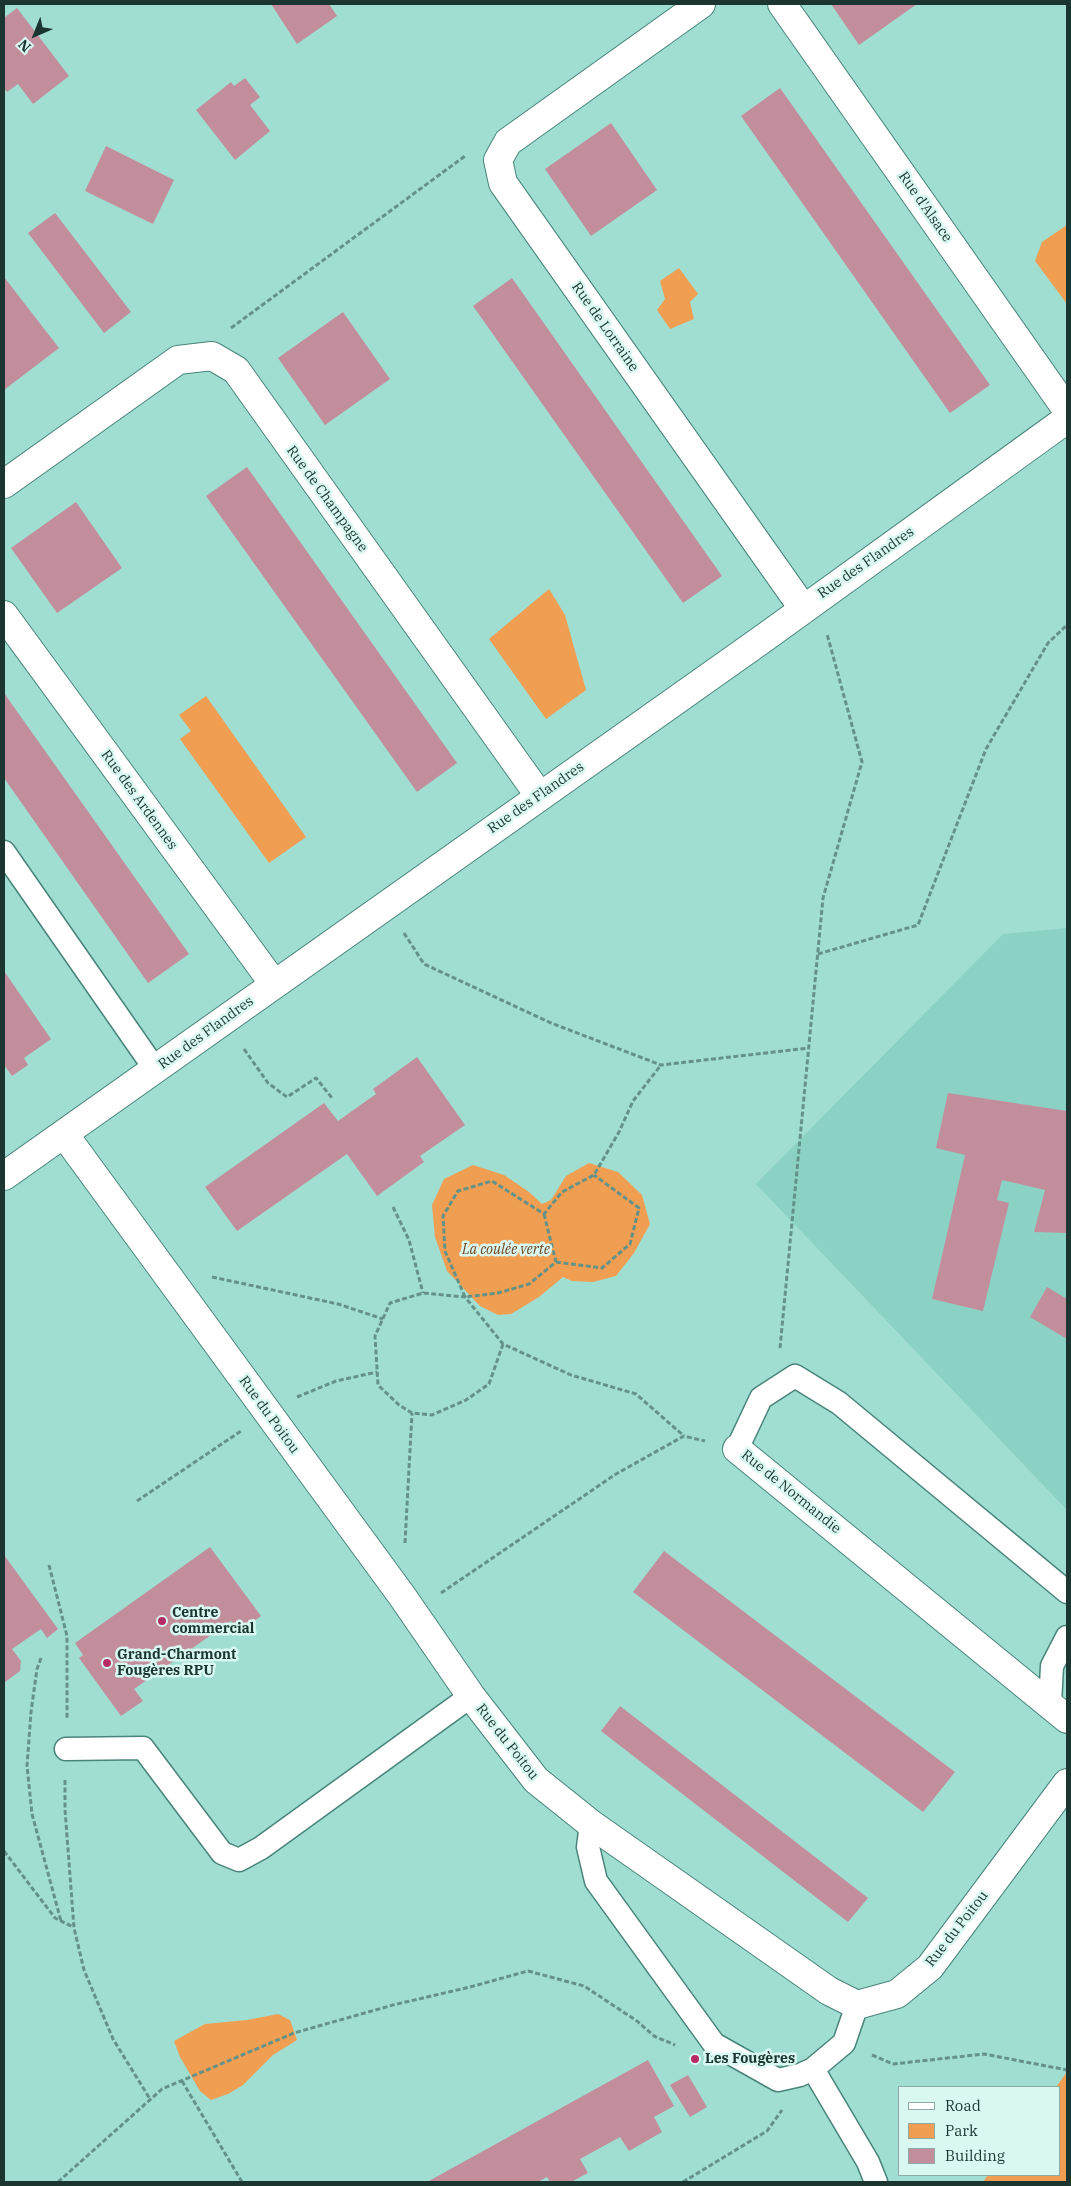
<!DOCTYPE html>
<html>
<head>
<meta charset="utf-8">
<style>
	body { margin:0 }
	#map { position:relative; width:1071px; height:2186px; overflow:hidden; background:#a0ded2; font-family:"IBM Plex Serif",serif }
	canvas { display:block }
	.frame { position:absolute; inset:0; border:5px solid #1b3530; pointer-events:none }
	.legend { position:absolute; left:898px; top:2086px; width:162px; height:90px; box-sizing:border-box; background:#daf8f2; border:1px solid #8eaaa4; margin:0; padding:6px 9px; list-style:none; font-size:15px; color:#1b3530 }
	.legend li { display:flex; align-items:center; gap:10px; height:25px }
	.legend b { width:25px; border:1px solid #8eaaa4 }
	.north { position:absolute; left:10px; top:10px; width:50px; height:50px; -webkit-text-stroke:4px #daf8f2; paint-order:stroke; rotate:224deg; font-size:14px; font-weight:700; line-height:20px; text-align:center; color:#1b3530 }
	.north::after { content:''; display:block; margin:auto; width:18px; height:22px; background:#1b3530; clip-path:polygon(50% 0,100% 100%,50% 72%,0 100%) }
</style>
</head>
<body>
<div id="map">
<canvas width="1071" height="2186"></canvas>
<div class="frame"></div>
<ul class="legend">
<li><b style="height:6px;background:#fff"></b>Road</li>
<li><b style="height:14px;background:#f09e51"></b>Park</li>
<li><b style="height:14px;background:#c28e9c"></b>Building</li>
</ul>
<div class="north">N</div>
</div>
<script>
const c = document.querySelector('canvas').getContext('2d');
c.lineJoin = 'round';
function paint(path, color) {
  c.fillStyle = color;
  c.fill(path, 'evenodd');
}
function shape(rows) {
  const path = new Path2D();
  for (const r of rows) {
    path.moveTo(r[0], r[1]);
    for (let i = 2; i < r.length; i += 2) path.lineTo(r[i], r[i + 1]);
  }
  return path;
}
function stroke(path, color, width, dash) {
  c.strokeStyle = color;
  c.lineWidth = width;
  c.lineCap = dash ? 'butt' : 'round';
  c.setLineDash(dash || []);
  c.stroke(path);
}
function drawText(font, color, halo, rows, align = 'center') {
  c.font = font + ' "IBM Plex Serif",serif';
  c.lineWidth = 5;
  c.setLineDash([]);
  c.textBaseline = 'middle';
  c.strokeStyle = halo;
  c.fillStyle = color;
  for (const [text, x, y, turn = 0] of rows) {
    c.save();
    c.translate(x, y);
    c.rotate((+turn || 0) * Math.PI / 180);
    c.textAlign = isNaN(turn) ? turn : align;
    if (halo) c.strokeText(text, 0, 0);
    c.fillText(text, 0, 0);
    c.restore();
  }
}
const built = shape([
	[1067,928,1067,1510,756,1184,1003,934]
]);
const green = shape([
	[1067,225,1067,304,1035,261,1042,242],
	[679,268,698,294,690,302,694,319,670,329,657,310,665,299,660,281],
	[549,589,565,615,586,690,546,719,489,639],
	[206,696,306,837,269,863,180,739,191,731,179,715],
	[589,1163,618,1172,642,1195,650,1224,634,1253,616,1276,593,1282,572,1281,563,1277,539,1297,511,1314,498,1315,480,1306,447,1271,435,1237,432,1205,444,1179,473,1165,504,1175,529,1192,542,1204,551,1200,566,1176],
	[278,2014,290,2020,297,2040,273,2055,243,2085,228,2094,211,2100,200,2091,180,2057,174,2041,205,2024,247,2020],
	[1067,2072,1067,2182,983,2182,988,2175,1060,2175,1060,2087,1056,2087]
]);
const building = shape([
	[271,4,329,4,337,16,297,44],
	[831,4,917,4,859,45],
	[17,8,69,76,33,104,18,84,7,92,4,88,4,18],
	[245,78,260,97,250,105,270,131,235,160,196,110,231,82,234,86],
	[780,88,990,385,950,413,741,116],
	[611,123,657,190,591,236,545,169],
	[106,146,174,180,153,224,85,191],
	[55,213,131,312,104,333,28,233],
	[4,277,59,348,4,390],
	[512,278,722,576,683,603,473,306],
	[343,312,390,379,325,425,278,358],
	[247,467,457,763,417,792,206,496],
	[76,502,122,568,57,613,11,548],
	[4,693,189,954,148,983,4,778],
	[4,971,51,1039,24,1058,28,1065,12,1076,4,1065],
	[417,1057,465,1125,420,1156,424,1162,377,1196,347,1154,237,1231,205,1187,324,1103,338,1121,376,1094,373,1089],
	[948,1093,1067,1111,1067,1233,1034,1232,1045,1190,1002,1180,997,1200,1009,1203,983,1311,932,1299,965,1155,936,1148],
	[1047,1287,1067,1299,1067,1339,1030,1317],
	[210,1547,261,1616,239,1632,231,1621,134,1689,143,1701,121,1716,79,1658,83,1655,75,1643],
	[664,1551,955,1772,923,1812,633,1592],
	[4,1555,58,1629,47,1638,41,1629,12,1649,21,1661,20,1671,5,1682],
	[620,1706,868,1898,848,1922,601,1731],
	[648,2060,674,2106,654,2117,662,2132,629,2151,620,2137,580,2159,588,2173,571,2182,550,2182,547,2177,538,2182,427,2182],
	[688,2075,707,2107,690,2117,670,2085]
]);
const path = shape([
	[231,328,465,156],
	[404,933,424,964,551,1023,661,1065,809,1048],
	[818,954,918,925,986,749,1048,643,1067,625],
	[244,1049,268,1083,287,1097,316,1078,332,1098],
	[393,1207,409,1240,423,1293],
	[544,1214,556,1262,529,1284,498,1293,465,1297,445,1251,443,1216,458,1191,492,1181,544,1214,562,1192,594,1175,619,1132,633,1101,661,1065],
	[556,1262,602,1268,630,1244,639,1208,594,1175],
	[212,1277,338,1304,383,1319],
	[503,1344,489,1384,466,1400,432,1415,412,1413,399,1405,378,1385,375,1336,390,1303,423,1293,465,1297,503,1344,571,1375,636,1394,684,1436],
	[780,1348,823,898,862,762,827,634],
	[297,1397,336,1381,377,1372],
	[137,1501,241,1431],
	[405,1543,412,1413],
	[49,1565,67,1636,67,1719],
	[441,1593,616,1474,684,1436,705,1441],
	[41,1658,37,1669,31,1712,27,1766,32,1814,61,1921],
	[65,1780,65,1810,74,1928,84,1970,113,2039,150,2099],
	[4,1851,55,1918,73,1927],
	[872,2055,893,2064,984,2054,1067,2070],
	[182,2081,242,2182],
	[58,2182,162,2089,294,2033,393,2005,470,1987,528,1971,584,1986,637,2021,654,2036,675,2045],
	[683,2182,767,2131,782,2110]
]);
const service = shape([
	[4,852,155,1069],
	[737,1449,761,1398,795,1376,839,1403,1067,1592],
	[1050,1704,1052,1666,1067,1637],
	[66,1749,143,1748,222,1853,239,1860,261,1848,471,1696],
	[591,1824,588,1847,596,1881,714,2044,778,2080,800,2075,813,2069,844,2043,857,2005],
	[813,2069,868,2162,876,2182]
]);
const minor = shape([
	[701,4,508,142,498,160,503,183,803,608],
	[782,4,1067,410],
	[4,484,178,360,212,356,236,370,539,795],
	[4,615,274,984],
	[64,1134,402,1596,471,1696,536,1780,591,1824,829,1991,857,2005,897,1994,930,1967,1067,1783],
	[4,1176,764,638,1067,419],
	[737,1449,1067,1719]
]);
const markers = [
	[162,1621,5,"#b72b64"],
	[107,1663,5,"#b72b64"],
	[695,2059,5,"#b72b64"]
];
const streetNames = [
	["Rue d'Alsace",925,207,55],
	["Rue de Lorraine",605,327,55],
	["Rue de Champagne",327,499,54],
	["Rue des Flandres",866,563,-35],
	["Rue des Flandres",536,798,-35],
	["Rue des Ardennes",139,800,54],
	["Rue des Flandres",206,1033,-36],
	["Rue du Poitou",269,1415,54],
	["Rue de Normandie",791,1492,39],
	["Rue du Poitou",507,1742,52],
	["Rue du Poitou",957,1929,-52]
];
const parkNames = [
	["La coulée verte",506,1250]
];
const poiNames = [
	["Centre",172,1613],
	["commercial",172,1629],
	["Grand-Charmont",117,1655],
	["Fougères RPU",117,1671],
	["Les Fougères",705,2059]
];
paint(built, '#8bd2c5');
paint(green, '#f09e51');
paint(building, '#c28e9c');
stroke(service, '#48847a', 25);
stroke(minor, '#48847a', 30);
stroke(path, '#649289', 3, [5, 2.5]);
stroke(service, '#fff', 22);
stroke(minor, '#fff', 28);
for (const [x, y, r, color] of markers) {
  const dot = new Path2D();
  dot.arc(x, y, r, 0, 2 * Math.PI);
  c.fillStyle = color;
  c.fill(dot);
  stroke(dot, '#daf8f2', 2);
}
drawText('14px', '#1b3530', '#daf8f2', streetNames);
drawText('italic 14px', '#6f451e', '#daf8f2', parkNames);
drawText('bold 14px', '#1b3530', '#daf8f2', poiNames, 'left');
</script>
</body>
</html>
